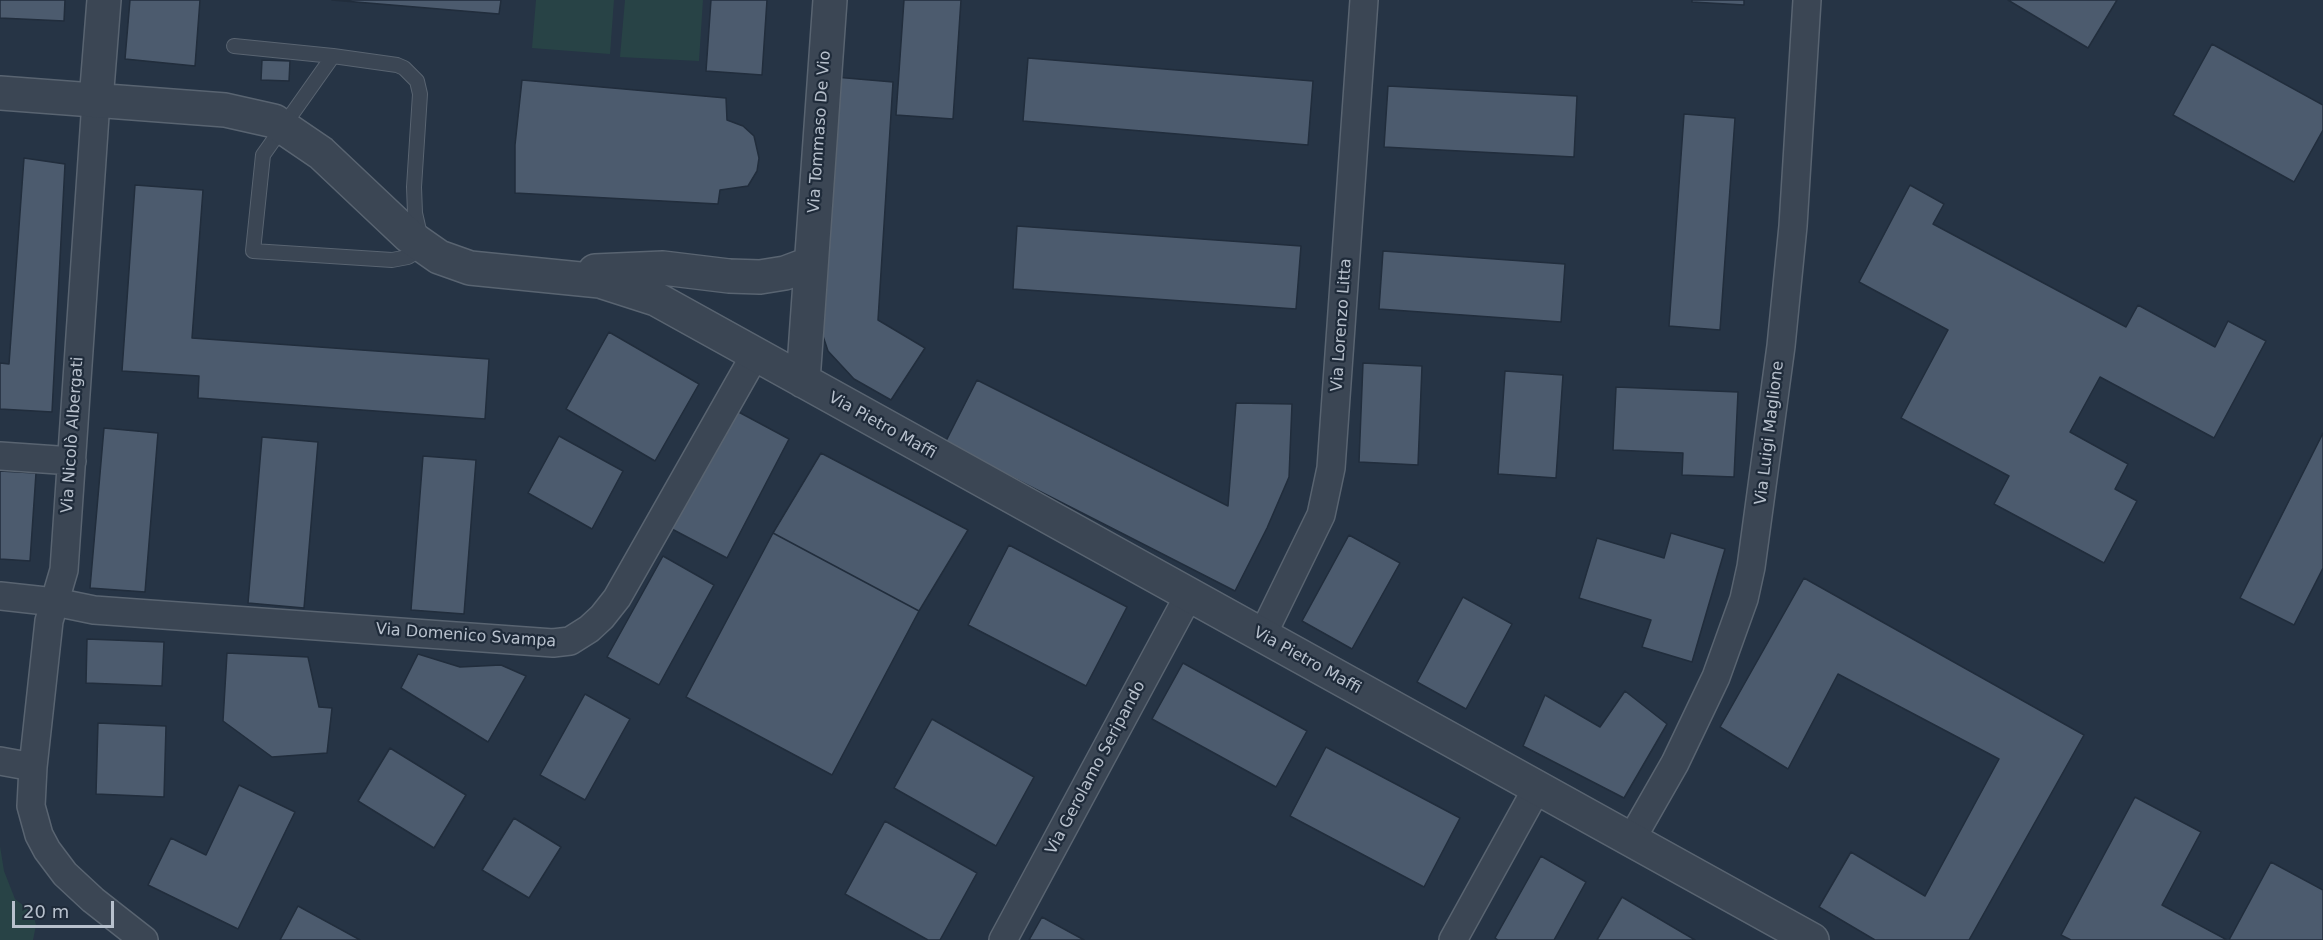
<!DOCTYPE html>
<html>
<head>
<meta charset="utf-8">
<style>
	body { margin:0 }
	#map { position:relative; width:2323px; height:940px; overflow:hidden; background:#263445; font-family:"DejaVu Sans",sans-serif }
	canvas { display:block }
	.scale { position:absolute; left:12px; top:901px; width:102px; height:27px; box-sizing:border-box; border:3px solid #b8c1cd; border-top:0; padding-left:8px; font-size:18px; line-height:21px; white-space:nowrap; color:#b8c1cd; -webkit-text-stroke:4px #1f2b3a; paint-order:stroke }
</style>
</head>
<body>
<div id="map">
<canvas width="2323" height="940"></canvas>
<div class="scale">20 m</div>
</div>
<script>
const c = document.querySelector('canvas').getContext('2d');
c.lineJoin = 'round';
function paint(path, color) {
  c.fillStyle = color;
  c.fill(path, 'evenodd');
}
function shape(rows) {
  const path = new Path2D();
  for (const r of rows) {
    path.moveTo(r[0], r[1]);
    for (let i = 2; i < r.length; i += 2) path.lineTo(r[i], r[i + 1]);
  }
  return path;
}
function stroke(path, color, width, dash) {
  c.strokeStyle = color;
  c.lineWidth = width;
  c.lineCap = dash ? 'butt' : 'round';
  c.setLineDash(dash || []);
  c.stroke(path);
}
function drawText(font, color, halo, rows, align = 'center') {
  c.font = font + ' "DejaVu Sans",sans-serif';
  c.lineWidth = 4.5;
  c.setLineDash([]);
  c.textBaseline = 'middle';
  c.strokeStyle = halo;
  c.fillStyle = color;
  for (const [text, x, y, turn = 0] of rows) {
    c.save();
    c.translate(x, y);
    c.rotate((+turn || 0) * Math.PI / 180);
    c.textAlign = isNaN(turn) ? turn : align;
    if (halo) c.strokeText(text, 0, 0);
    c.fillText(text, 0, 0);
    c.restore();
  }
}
const green = shape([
	[536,0,614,0,610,54,532,48],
	[625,0,703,0,699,61,620,57],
	[0,846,4,871,15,899,33,913,36,925,33,940,0,940]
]);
const building = shape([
	[0,0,65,0,64,21,0,18,0,0],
	[130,0,200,0,195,66,125,59,130,0],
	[332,0,501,0,499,14,332,0],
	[711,0,767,0,762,75,706,71,711,0],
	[904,0,961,0,953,119,896,115,904,0],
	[1692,0,1744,0,1744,5,1692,2,1692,0],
	[2008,0,2117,0,2088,48,2008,0],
	[2212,44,2323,105,2323,130,2294,182,2173,115,2212,44],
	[1028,58,1313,81,1308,145,1023,121,1028,58],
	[262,60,290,61,289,81,261,80,262,60],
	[835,77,893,82,878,320,925,348,891,400,854,379,828,351,819,324,835,77],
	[522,80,726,98,727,120,743,126,754,136,759,158,757,171,748,186,720,190,718,204,515,193,515,145,522,80],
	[1388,86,1577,96,1574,157,1384,147,1388,86],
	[1684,114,1735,118,1720,330,1669,326,1684,114],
	[24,158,65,164,52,412,0,409,0,363,9,364,24,158],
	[135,185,203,190,192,338,489,359,485,419,198,398,199,376,122,371,135,185],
	[1910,185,1944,204,1933,224,2126,327,2138,305,2215,347,2228,321,2266,341,2214,438,2100,377,2070,432,2128,464,2115,489,2137,501,2104,563,1994,504,2009,476,1901,418,1948,330,1859,282,1910,185],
	[1017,226,1301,246,1296,309,1013,289,1017,226],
	[1383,251,1565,264,1561,322,1379,309,1383,251],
	[609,332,699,384,655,461,566,409,609,332],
	[1363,363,1422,366,1418,465,1359,462,1363,363],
	[1505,371,1563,375,1556,478,1498,474,1505,371],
	[977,380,1228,506,1236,403,1292,404,1289,477,1267,528,1235,591,945,443,977,380],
	[1616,387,1738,392,1734,477,1682,475,1683,453,1613,450,1616,387],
	[733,409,789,439,727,558,670,528,733,409],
	[104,428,158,433,145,592,90,588,104,428],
	[2323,433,2323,568,2294,625,2240,598,2323,433],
	[559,436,623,471,592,529,528,493,559,436],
	[262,437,318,442,304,608,248,603,262,437],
	[821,453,968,530,919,611,773,533,821,453],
	[423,456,476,460,464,614,411,610,423,456],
	[0,471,36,473,30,561,0,559,0,471],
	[773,533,919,611,832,775,686,697,773,533],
	[1671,533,1725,549,1692,662,1642,647,1651,620,1579,598,1597,538,1664,558,1671,533],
	[1349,535,1400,563,1352,649,1302,621,1349,535],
	[1009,545,1127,607,1086,686,968,625,1009,545],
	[663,556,714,585,659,685,607,657,663,556],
	[1804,578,2084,735,1969,940,1875,940,1819,907,1851,852,1925,896,1999,759,1838,674,1788,769,1720,727,1804,578],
	[1463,597,1512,624,1466,709,1417,682,1463,597],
	[87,639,164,642,162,686,86,683,87,639],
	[227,653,308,657,319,707,332,708,327,753,272,757,223,721,227,653],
	[418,654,460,667,501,665,526,676,488,742,401,688,418,654],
	[1183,663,1307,731,1276,787,1152,719,1183,663],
	[1625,691,1667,724,1624,798,1523,746,1545,695,1600,727,1625,691],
	[585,694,630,719,585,800,540,775,585,694],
	[932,719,1034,777,996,846,894,788,932,719],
	[98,723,166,726,164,797,96,794,98,723],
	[1326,747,1460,818,1424,887,1290,816,1326,747],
	[390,748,466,795,434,848,358,801,390,748],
	[239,785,295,812,238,929,148,885,171,838,206,855,239,785],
	[2135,797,2201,832,2162,905,2227,940,2071,940,2061,935,2135,797],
	[514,818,561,847,529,898,482,870,514,818],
	[885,821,977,873,940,940,928,940,845,894,885,821],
	[1541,856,1586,882,1554,940,1498,940,1495,938,1541,856],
	[2271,862,2323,890,2323,940,2229,940,2271,862],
	[1622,897,1695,940,1597,940,1622,897],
	[298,906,360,940,280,940,298,906],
	[1042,917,1084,940,1029,940,1042,917]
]);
const service = shape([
	[234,46,333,56,397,65,404,68,417,81,420,94,414,187,415,213,423,248,408,257,392,260,253,251,263,155,333,56]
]);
const minor = shape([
	[96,101,64,570,49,621,33,767,31,806,39,835,47,850,65,874,93,900,144,940],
	[0,456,72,461],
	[0,596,55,602,94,610,553,643,570,641,589,629,602,617,617,598,755,355],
	[1262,636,1321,515,1331,468,1364,0],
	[0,761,33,767],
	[1631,840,1675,763,1716,677,1744,599,1751,567,1781,346,1793,226,1807,0],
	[1003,940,1189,595],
	[1453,940,1537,788]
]);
const tertiary = shape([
	[0,93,225,110,274,121,321,153,409,236,439,257,470,268,600,281,656,299,1812,940],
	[96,101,104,0],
	[595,271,663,268,729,276,760,277,785,273,809,264],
	[803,381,830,0]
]);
const streetNames = [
	["Via Tommaso De Vio",820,132,-86],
	["Via Lorenzo Litta",1342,325,-86],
	["Via Pietro Maffi",882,426,29],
	["Via Luigi Maglione",1770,433,-83],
	["Via Nicolò Albergati",73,435,-86],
	["Via Domenico Svampa",466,636,4],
	["Via Pietro Maffi",1307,661,29],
	["Via Gerolamo Seripando",1096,768,-62]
];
paint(green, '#284346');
paint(building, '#4c5b6e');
stroke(building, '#212d3c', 1.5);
stroke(service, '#596471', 16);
stroke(minor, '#596471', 30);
stroke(tertiary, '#596471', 36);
stroke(service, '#3b4654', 14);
stroke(minor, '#3b4654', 27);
stroke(tertiary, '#3b4654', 33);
drawText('16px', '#b8c1cd', '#1f2b3a', streetNames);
</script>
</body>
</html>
